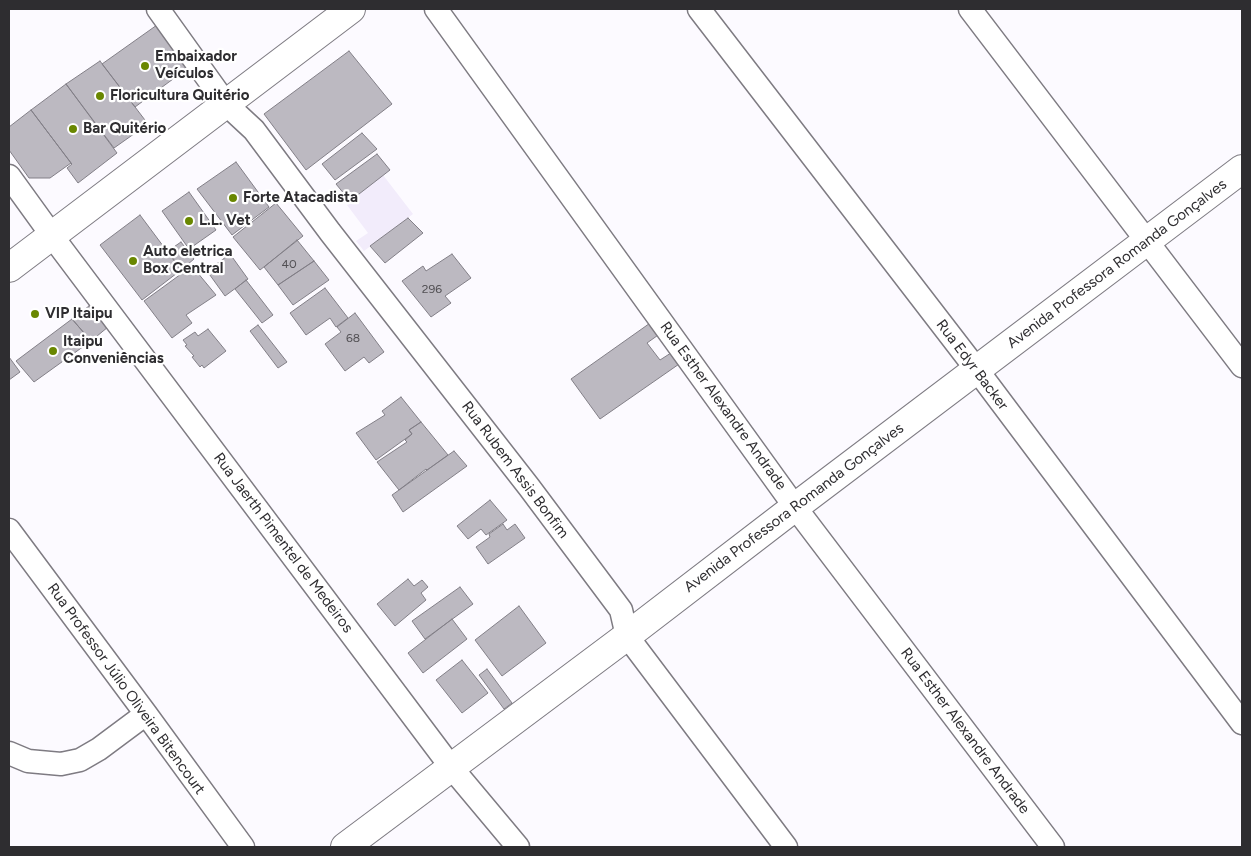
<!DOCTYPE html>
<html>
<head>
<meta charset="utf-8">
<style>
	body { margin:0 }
	#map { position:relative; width:1251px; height:856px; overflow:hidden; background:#fcfaff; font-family:Figtree,sans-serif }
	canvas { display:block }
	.frame { position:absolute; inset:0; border:10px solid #2e2d30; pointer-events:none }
</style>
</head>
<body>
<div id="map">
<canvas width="1251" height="856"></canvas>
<div class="frame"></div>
</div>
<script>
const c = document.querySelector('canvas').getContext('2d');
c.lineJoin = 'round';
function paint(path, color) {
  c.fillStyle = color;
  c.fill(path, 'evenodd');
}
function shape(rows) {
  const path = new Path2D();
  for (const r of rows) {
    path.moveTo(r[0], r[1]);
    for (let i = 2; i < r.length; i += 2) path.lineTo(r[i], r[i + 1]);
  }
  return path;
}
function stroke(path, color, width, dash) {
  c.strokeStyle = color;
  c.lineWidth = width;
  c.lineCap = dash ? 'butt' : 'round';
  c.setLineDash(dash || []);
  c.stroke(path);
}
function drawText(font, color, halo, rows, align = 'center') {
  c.font = font + ' Figtree,sans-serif';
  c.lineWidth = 4.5;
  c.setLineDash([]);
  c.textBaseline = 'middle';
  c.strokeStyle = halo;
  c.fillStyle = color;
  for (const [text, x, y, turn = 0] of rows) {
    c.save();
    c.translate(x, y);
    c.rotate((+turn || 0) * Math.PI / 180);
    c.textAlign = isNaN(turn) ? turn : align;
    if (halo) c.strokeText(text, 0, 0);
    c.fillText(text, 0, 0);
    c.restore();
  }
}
const built = shape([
	[383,175,413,214,364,251,356,241,368,233,347,205,353,202,351,200]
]);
const building = shape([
	[157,25,188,68,135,107,102,64,157,25],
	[349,51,392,104,306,170,264,114,349,51],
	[100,61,148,124,114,148,66,84,100,61],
	[66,84,117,153,78,183,67,168,72,164,71,163,31,110,66,84],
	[31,110,71,163,50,178,29,178,9,150,9,127,31,110],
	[362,133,377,149,335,180,322,164,362,133],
	[377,154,390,170,350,201,336,184,377,154],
	[236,162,269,207,232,235,197,189,236,162],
	[189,192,216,230,189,249,162,211,189,192],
	[276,203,303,236,260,270,233,237,276,203],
	[140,215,181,270,142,300,100,245,140,215],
	[408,218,423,233,385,263,370,246,408,218],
	[297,240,314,261,278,285,264,267,297,240],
	[181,242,194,259,181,270,168,251,181,242],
	[230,254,248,279,225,296,207,271,230,254],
	[452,254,471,278,445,296,451,303,431,317,402,281,423,266,426,271,452,254],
	[314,261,329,280,293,305,278,285,314,261],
	[192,266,216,295,186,315,192,323,172,338,144,301,192,266],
	[246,280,273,315,262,323,235,289,246,280],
	[325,288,348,318,336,327,330,318,306,335,290,313,325,288],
	[89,306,108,327,91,341,72,319,89,306],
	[355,313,384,352,369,363,364,357,345,371,325,344,341,332,337,327,355,313],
	[72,319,91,341,34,382,16,361,72,319],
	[653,321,661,333,647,343,660,360,674,351,682,362,600,419,571,379,653,321],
	[258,325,287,362,278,368,250,331,258,325],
	[208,329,226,351,204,368,202,365,200,367,192,357,194,356,185,346,187,345,183,340,195,332,198,336,208,329],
	[9,357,20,372,9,380,9,357],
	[401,397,421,422,409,430,412,434,376,460,356,433,385,415,382,411,401,397],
	[421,422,448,455,427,470,426,469,399,490,377,462,407,442,405,440,412,434,409,430,421,422],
	[454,451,467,466,403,512,392,495,454,451],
	[490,500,507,520,486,535,481,529,468,539,457,526,490,500],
	[503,524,507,530,515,524,525,538,488,564,476,547,490,537,489,534,503,524],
	[408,579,414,586,422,580,428,587,421,593,426,600,395,626,377,604,408,579],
	[460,587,473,604,425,639,412,621,460,587],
	[519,606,546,643,502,676,475,640,519,606],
	[452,619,467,639,423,673,408,653,452,619],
	[462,660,488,693,462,713,436,680,462,660],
	[487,669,512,703,504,709,479,675,487,669]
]);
const street = shape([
	[158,9,226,104,254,130,330,232,529,487,621,610,627,636,786,847],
	[436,9,795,507,1053,847],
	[699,9,977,370,1242,723],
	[970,9,1242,366],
	[9,176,61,248,451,767,518,847],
	[9,530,146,714,243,847],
	[9,753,28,761,61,764,80,760,99,749,146,714]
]);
const secondary = shape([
	[9,268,351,9],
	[345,847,627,636,795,507,1242,169]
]);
const markers = [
	[145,66,5,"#698700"],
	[100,96,5,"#698700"],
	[73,129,5,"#698700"],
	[233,198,5,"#698700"],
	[189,221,5,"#698700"],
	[133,261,5,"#698700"],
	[35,314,5,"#698700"],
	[53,351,5,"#698700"]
];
const numberNames = [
	["40",289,264],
	["296",432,289],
	["68",353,338]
];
const poiNames = [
	["Embaixador",155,57],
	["Veículos",155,74],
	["Floricultura Quitério",110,96],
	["Bar Quitério",83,129],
	["Forte Atacadista",243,198],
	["L.L. Vet",199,221],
	["Auto eletrica",143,252],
	["Box Central",143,269],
	["VIP Itaipu",45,314],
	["Itaipu",63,342],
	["Conveniências",63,359]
];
const streetNames = [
	["Avenida Professora Romanda Gonçalves",1117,264,-37],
	["Rua Edyr Backer",972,365,53],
	["Rua Esther Alexandre Andrade",723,406,54],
	["Rua Rubem Assis Bonfim",515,470,53],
	["Avenida Professora Romanda Gonçalves",794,508,-37],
	["Rua Jaerth Pimentel de Medeiros",283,543,53],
	["Rua Professor Júlio Oliveira Bitencourt",126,689,54],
	["Rua Esther Alexandre Andrade",965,731,53]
];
paint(built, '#f2ecfb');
paint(building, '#bcb9c1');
stroke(building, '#827f87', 1);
stroke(street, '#7e7b82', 25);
stroke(secondary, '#7e7b82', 30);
stroke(street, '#fff', 22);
stroke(secondary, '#fff', 28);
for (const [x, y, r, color] of markers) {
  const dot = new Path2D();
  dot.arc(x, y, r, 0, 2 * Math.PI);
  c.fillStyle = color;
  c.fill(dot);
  stroke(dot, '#fff', 2);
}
drawText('12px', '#525054', null, numberNames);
drawText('bold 15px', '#2e2d30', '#fff', poiNames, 'left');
drawText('15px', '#2e2d30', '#fff', streetNames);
</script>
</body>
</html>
